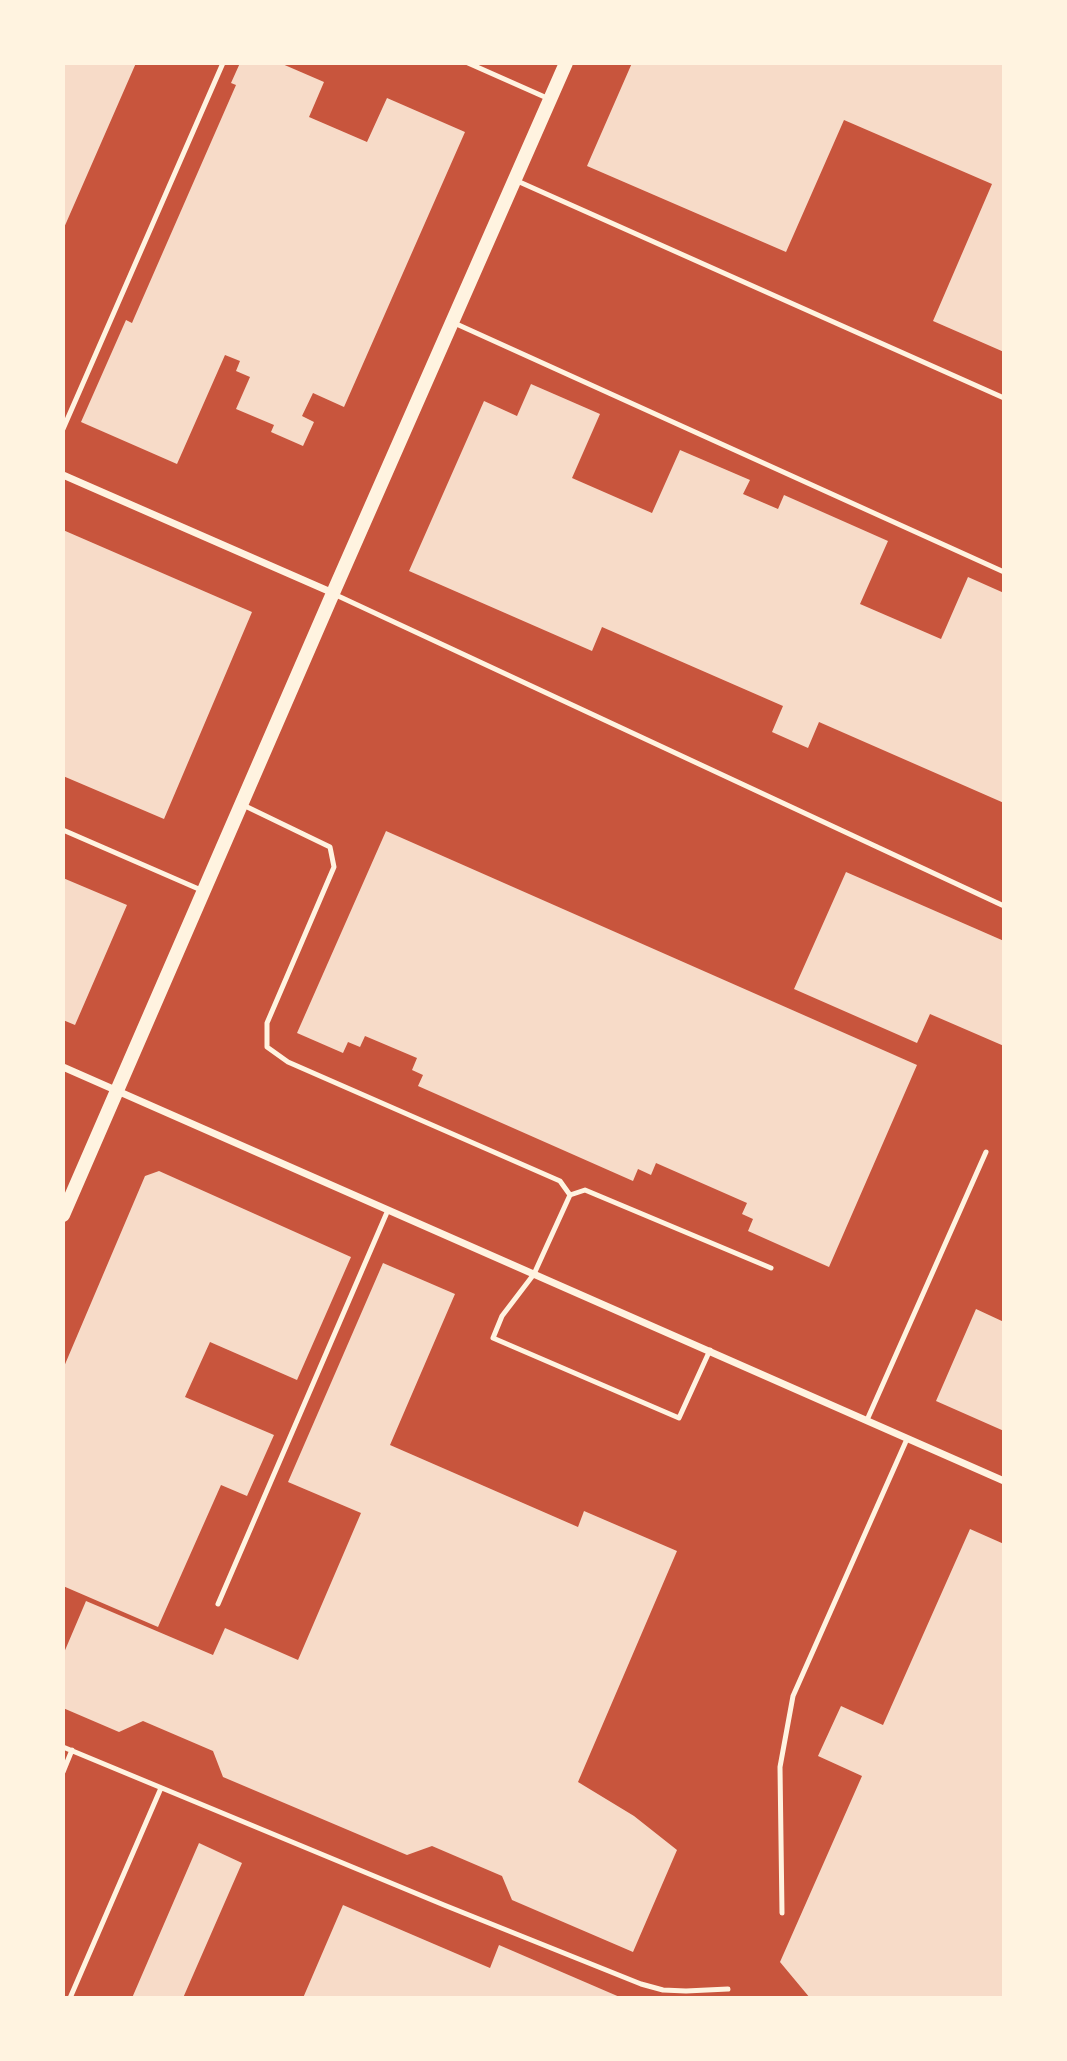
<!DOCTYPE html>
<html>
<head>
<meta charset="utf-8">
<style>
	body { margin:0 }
	#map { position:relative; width:1067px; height:2061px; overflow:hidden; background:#c8553d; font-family:"Space Grotesk",sans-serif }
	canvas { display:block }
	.frame { position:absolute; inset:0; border:65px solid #fff3e0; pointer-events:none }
</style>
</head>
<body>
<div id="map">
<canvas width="1067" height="2061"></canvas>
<div class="frame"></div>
</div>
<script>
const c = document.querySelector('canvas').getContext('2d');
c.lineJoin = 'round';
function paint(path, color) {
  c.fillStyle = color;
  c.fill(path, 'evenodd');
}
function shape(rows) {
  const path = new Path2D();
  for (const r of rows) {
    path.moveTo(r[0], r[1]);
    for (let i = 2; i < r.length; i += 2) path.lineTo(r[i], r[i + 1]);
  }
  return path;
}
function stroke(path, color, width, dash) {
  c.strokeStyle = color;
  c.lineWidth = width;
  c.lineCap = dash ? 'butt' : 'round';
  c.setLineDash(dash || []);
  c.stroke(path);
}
const building = shape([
	[63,63,136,63,63,230],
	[240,63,280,63,324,82,309,117,367,142,387,98,465,132,344,407,313,393,302,416,314,422,303,446,271,432,274,425,236,409,250,377,236,371,240,361,225,355,177,464,81,422,126,320,132,323,135,316,236,85,231,83],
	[632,63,1004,63,1004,352,933,321,992,184,844,120,786,252,587,166],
	[531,384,600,414,572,478,652,513,680,450,750,480,743,494,778,509,784,495,888,541,860,604,941,639,968,577,1004,593,1004,803,819,722,808,748,772,732,783,706,602,627,592,651,409,571,484,401,517,416],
	[63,530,252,612,164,819,63,776],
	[386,831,917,1065,829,1267,748,1231,753,1219,742,1214,747,1203,656,1163,651,1175,638,1169,633,1181,418,1086,423,1075,412,1070,417,1058,365,1036,360,1047,348,1042,343,1053,297,1033],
	[846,872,1004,941,1004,1046,930,1014,917,1043,794,989],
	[63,878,127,905,75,1025,63,1020],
	[159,1171,351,1257,297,1380,210,1342,185,1397,274,1435,247,1496,221,1485,158,1627,63,1586,63,1369,145,1176],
	[383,1263,455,1294,390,1445,578,1527,584,1511,677,1551,578,1782,634,1816,677,1850,633,1952,512,1900,502,1876,432,1846,407,1855,223,1777,213,1751,143,1721,119,1732,63,1708,63,1655,86,1601,213,1655,225,1628,298,1660,361,1513,288,1482],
	[976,1309,1004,1322,1004,1431,936,1401],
	[970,1529,1004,1544,1004,1998,810,1998,780,1962,862,1776,818,1756,841,1706,883,1725],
	[199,1843,242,1863,183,1998,132,1998],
	[343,1905,490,1968,499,1945,622,1998,303,1998]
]);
const service = shape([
	[468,63,547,98],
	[515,180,1004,398],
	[452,322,1004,572],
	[63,429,223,63],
	[336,595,1004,906],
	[241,804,330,847,334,867,267,1023,267,1047,288,1062,560,1181,570,1195,534,1274,502,1316,493,1338,679,1418,710,1350],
	[63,830,201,890],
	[570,1195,585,1190,771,1268],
	[867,1420,986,1152],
	[218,1604,388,1210],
	[63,1747,444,1905,641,1984,663,1990,686,1991,728,1989],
	[63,1772,72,1750],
	[782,1913,780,1767,793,1696,907,1439],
	[70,1998,161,1788]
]);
const minor = shape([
	[63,475,333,593],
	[63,1067,1004,1481]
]);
const secondary = shape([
	[63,1215,333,593,566,63]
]);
paint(building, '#f7dbc8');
stroke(service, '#fff3e0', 5);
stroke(minor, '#fff3e0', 7);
stroke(secondary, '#fff3e0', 14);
</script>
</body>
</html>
